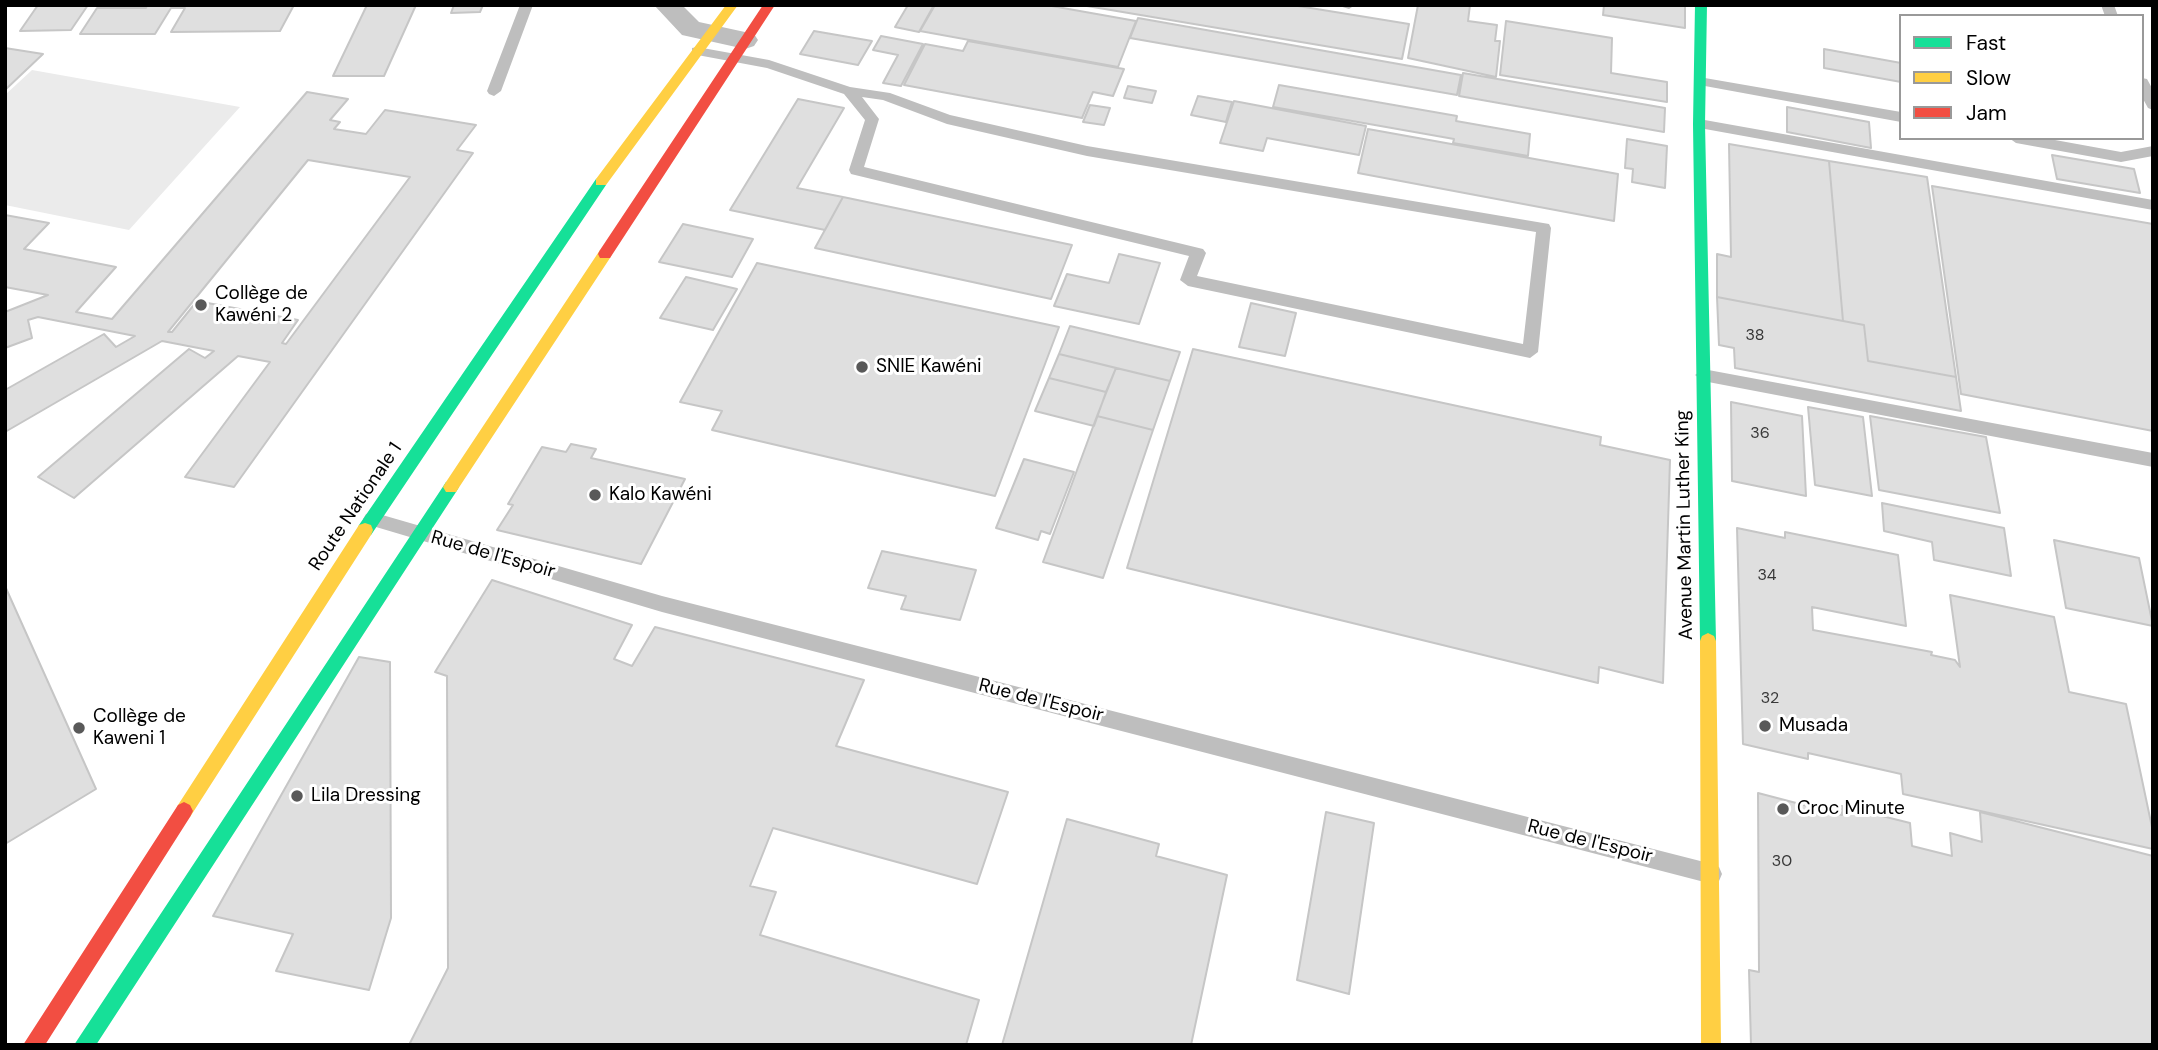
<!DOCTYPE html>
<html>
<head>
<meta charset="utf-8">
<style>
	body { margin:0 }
	#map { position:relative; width:2158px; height:1050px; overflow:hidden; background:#fff; font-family:"DM Sans",sans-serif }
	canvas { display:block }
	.frame { position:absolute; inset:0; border:7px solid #000; pointer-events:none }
	.legend { position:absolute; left:1899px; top:14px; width:245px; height:126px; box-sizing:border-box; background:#fff; border:2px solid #999; margin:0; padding:9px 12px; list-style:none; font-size:21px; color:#000 }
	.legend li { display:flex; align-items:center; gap:14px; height:35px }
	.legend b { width:35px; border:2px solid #999 }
</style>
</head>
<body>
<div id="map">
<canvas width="2158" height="1050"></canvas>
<div class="frame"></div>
<ul class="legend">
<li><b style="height:9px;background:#16e098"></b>Fast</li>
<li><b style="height:9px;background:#ffcf43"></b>Slow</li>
<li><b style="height:9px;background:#f24e42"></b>Jam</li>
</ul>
</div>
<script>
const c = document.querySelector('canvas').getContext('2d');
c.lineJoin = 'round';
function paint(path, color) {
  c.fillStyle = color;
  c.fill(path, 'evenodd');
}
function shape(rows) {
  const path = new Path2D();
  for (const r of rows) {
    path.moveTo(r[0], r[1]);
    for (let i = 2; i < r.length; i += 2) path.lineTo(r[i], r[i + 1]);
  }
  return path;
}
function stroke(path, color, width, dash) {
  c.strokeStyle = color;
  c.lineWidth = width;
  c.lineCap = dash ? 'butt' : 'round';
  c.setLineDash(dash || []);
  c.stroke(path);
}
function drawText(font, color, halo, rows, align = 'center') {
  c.font = font + ' "DM Sans",sans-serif';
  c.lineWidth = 6;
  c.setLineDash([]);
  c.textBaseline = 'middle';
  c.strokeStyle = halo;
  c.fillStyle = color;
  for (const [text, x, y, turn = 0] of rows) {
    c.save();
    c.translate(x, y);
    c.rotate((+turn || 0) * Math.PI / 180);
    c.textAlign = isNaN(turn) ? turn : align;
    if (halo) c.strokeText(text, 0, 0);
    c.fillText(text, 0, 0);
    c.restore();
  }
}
const green = shape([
	[32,70,240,107,129,230,5,205,5,95]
]);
const building = shape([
	[38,5,88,5,71,30,20,31,38,5],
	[147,5,294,5,280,31,171,32,185,8,171,8,155,34,80,34,97,8,146,8,147,5],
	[367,5,416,5,384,76,333,76,367,5],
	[454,5,483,5,480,12,451,13,454,5],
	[908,5,934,5,919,32,895,27,908,5],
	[935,5,1046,5,1136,21,1118,67,920,31,935,5],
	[1081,5,1292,5,1409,24,1402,59,1081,5],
	[1418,5,1470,5,1468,21,1497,25,1495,41,1500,41,1496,77,1408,58,1418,5],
	[1604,5,1685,5,1685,28,1603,15,1604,5],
	[1138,18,1461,75,1457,95,1130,38,1138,18],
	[1506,21,1612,38,1611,73,1667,82,1667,102,1500,75,1506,21],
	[814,31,872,41,858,65,800,54,814,31],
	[881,36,923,44,901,86,883,83,898,55,873,50,881,36],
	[968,41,1124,69,1113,96,1093,92,1082,118,904,85,925,44,963,51,968,41],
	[5,48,43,54,5,90,5,48],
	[1824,49,1901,63,1901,82,1824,68,1824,49],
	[1463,73,1665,108,1664,132,1459,96,1463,73],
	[1279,85,1457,116,1456,121,1530,134,1528,156,1453,143,1454,139,1273,107,1279,85],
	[1128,86,1156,91,1152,103,1124,98,1128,86],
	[307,92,348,99,330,120,340,122,334,129,366,134,385,110,476,125,457,150,473,153,234,487,185,477,270,362,238,356,74,498,38,477,189,349,205,358,214,351,162,341,5,432,5,390,104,334,116,347,135,336,38,317,28,320,32,338,5,348,5,312,48,295,5,287,5,215,49,223,24,249,116,267,76,312,112,319,307,92],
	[308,160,410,177,286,344,282,343,298,320,197,301,172,332,168,332,308,160],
	[1198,96,1232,102,1226,122,1191,115,1198,96],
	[798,99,844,108,797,188,843,197,825,230,730,210,798,99],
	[1234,101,1366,126,1359,155,1267,138,1263,151,1220,143,1234,101],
	[1090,105,1110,108,1104,125,1083,122,1090,105],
	[1787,107,1869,122,1871,148,1787,132,1787,107],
	[1368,129,1618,174,1614,221,1358,173,1368,129],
	[1627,139,1667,146,1665,188,1632,182,1633,169,1625,168,1627,139],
	[1729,144,1829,161,1843,321,1717,297,1717,254,1731,257,1729,144],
	[2052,155,2134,169,2140,193,2057,179,2052,155],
	[1829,161,1927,177,1956,377,1868,361,1864,325,1843,321,1829,161],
	[1932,186,2153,224,2153,431,1961,394,1932,186],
	[843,197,1072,245,1051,299,815,248,843,197],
	[683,224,753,239,732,277,659,262,683,224],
	[1119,254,1160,263,1139,324,1054,306,1067,274,1109,283,1119,254],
	[757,263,1059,327,995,496,712,430,722,411,680,402,757,263],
	[686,277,737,289,713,330,660,318,686,277],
	[1717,297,1864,325,1868,361,1956,377,1961,411,1735,368,1734,348,1719,345,1717,297],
	[1251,303,1296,313,1285,356,1239,347,1251,303],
	[1070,326,1180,352,1170,381,1059,354,1070,326],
	[1193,349,1601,437,1600,445,1670,460,1663,683,1599,667,1598,683,1127,568,1193,349],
	[1059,354,1116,368,1106,392,1049,378,1059,354],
	[1116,368,1170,381,1153,430,1097,416,1116,368],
	[1049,378,1106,392,1094,426,1035,411,1049,378],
	[1731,402,1802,416,1806,496,1732,481,1731,402],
	[1808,407,1863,417,1872,496,1815,485,1808,407],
	[1097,416,1153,430,1103,578,1043,562,1097,416],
	[1870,416,1986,437,2000,513,1879,490,1870,416],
	[571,444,596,449,591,458,685,479,641,564,497,530,513,505,508,504,542,447,566,452,571,444],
	[1024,459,1074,472,1050,534,1041,531,1038,540,996,528,1024,459],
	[1882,503,2004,528,2011,576,1934,560,1932,542,1884,531,1882,503],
	[1737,528,1785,538,1785,532,1898,555,1906,626,1812,607,1813,630,1932,652,1931,655,1955,660,1960,667,1950,595,2054,617,2069,692,2126,704,2153,832,2153,849,1903,794,1901,774,1808,753,1808,759,1743,744,1737,528],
	[2054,540,2139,558,2153,626,2066,608,2054,540],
	[882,551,976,570,960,620,901,609,906,596,868,588,882,551],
	[492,580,632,625,614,659,632,666,655,627,864,680,836,746,1008,792,977,884,773,828,750,886,776,892,760,935,979,1000,966,1045,409,1045,448,968,447,676,435,672,492,580],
	[5,586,96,789,5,844,5,586],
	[359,657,390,662,391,918,369,990,276,971,293,934,213,916,359,657],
	[1758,793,1842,815,1842,806,1910,823,1912,846,1952,856,1950,833,1982,842,1980,812,2153,856,2153,1045,1751,1045,1749,970,1759,972,1758,793],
	[1326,812,1374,823,1349,994,1297,980,1326,812],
	[1067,819,1159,844,1156,856,1227,875,1191,1045,1002,1045,1067,819]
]);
const lane = shape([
	[520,5,533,5,501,91,494,96,489,94,487,91,520,5],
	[1336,5,1355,5,1349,9,1336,5],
	[2101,5,2114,5,2118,16,2105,16,2101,5],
	[697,47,769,60,850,87,890,93,950,115,1087,146,1549,224,1551,228,1538,352,1530,358,1188,286,1180,280,1189,256,851,174,849,170,865,120,844,94,767,68,692,54,692,48,697,47],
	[862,97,883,100,947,124,1087,156,1536,232,1523,344,1197,276,1206,253,1203,249,864,167,879,119,862,97],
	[1699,77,1901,112,1901,122,1694,84,1694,78,1699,77],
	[2142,78,2147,79,2153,90,2153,110,2148,108,2142,97,2142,78],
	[1699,119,2153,200,2153,210,1694,127,1694,121,1699,119],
	[2009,138,2044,138,2121,152,2153,146,2153,156,2121,162,2016,143,2009,138],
	[1703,369,2153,453,2153,467,1703,381,1695,375,1703,369],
	[372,512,662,596,1712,864,1719,867,1722,874,1719,881,1712,884,662,612,366,524,363,519,366,514,372,512]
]);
const street = shape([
	[654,5,682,5,699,22,754,34,758,40,754,46,745,49,682,35,654,5]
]);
const fast = shape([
	[1695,5,1707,5,1705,124,1716,641,1714,646,1708,649,1702,646,1700,641,1693,124,1695,5],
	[601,177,606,179,606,185,371,535,365,537,359,535,357,530,359,525,596,179,601,177],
	[451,481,456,482,459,487,456,492,96,1045,74,1045,446,482,451,481]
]);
const slow = shape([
	[726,5,738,5,606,185,596,185,596,179,726,5],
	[605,249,612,254,610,258,456,492,446,492,443,487,446,482,600,250,605,249],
	[365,523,371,525,373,530,371,535,190,817,184,820,178,817,175,811,178,805,359,525,365,523],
	[1708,633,1714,636,1716,641,1721,1045,1701,1045,1700,641,1702,636,1708,633]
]);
const jam = shape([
	[763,5,775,5,610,258,600,258,598,254,600,250,763,5],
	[184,802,190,805,193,811,190,817,45,1045,23,1045,178,805,184,802]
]);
const markers = [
	[201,305,7,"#595959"],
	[862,367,7,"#595959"],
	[595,495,7,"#595959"],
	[1765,726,7,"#595959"],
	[79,728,7,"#595959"],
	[297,796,7,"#595959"],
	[1783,809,7,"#595959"]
];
const numberNames = [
	["38",1755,336],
	["36",1760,434],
	["34",1767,576],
	["32",1770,699],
	["30",1782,862]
];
const poiNames = [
	["Collège de",215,294],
	["Kawéni 2",215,316],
	["SNIE Kawéni",876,367],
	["Kalo Kawéni",609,495],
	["Collège de",93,717],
	["Kaweni 1",93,739],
	["Musada",1779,726],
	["Lila Dressing",311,796],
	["Croc Minute",1797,809]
];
const streetNames = [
	["Route Nationale 1",356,507,-56],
	["Avenue Martin Luther King",1685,525,-91],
	["Rue de l'Espoir",493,555,16],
	["Rue de l'Espoir",1041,701,14],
	["Rue de l'Espoir",1590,842,14]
];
paint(green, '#ebebeb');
paint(building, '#dfdfdf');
stroke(building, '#c6c6c6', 2);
paint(lane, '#bebebe');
paint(street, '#bebebe');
paint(fast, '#16e098');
paint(slow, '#ffcf43');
paint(jam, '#f24e42');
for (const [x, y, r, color] of markers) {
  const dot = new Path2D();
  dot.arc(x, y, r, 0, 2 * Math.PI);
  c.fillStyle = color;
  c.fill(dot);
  stroke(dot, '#fff', 2.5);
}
drawText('16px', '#383838', null, numberNames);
drawText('19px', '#000', '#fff', poiNames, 'left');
drawText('19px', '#000', '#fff', streetNames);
</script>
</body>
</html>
